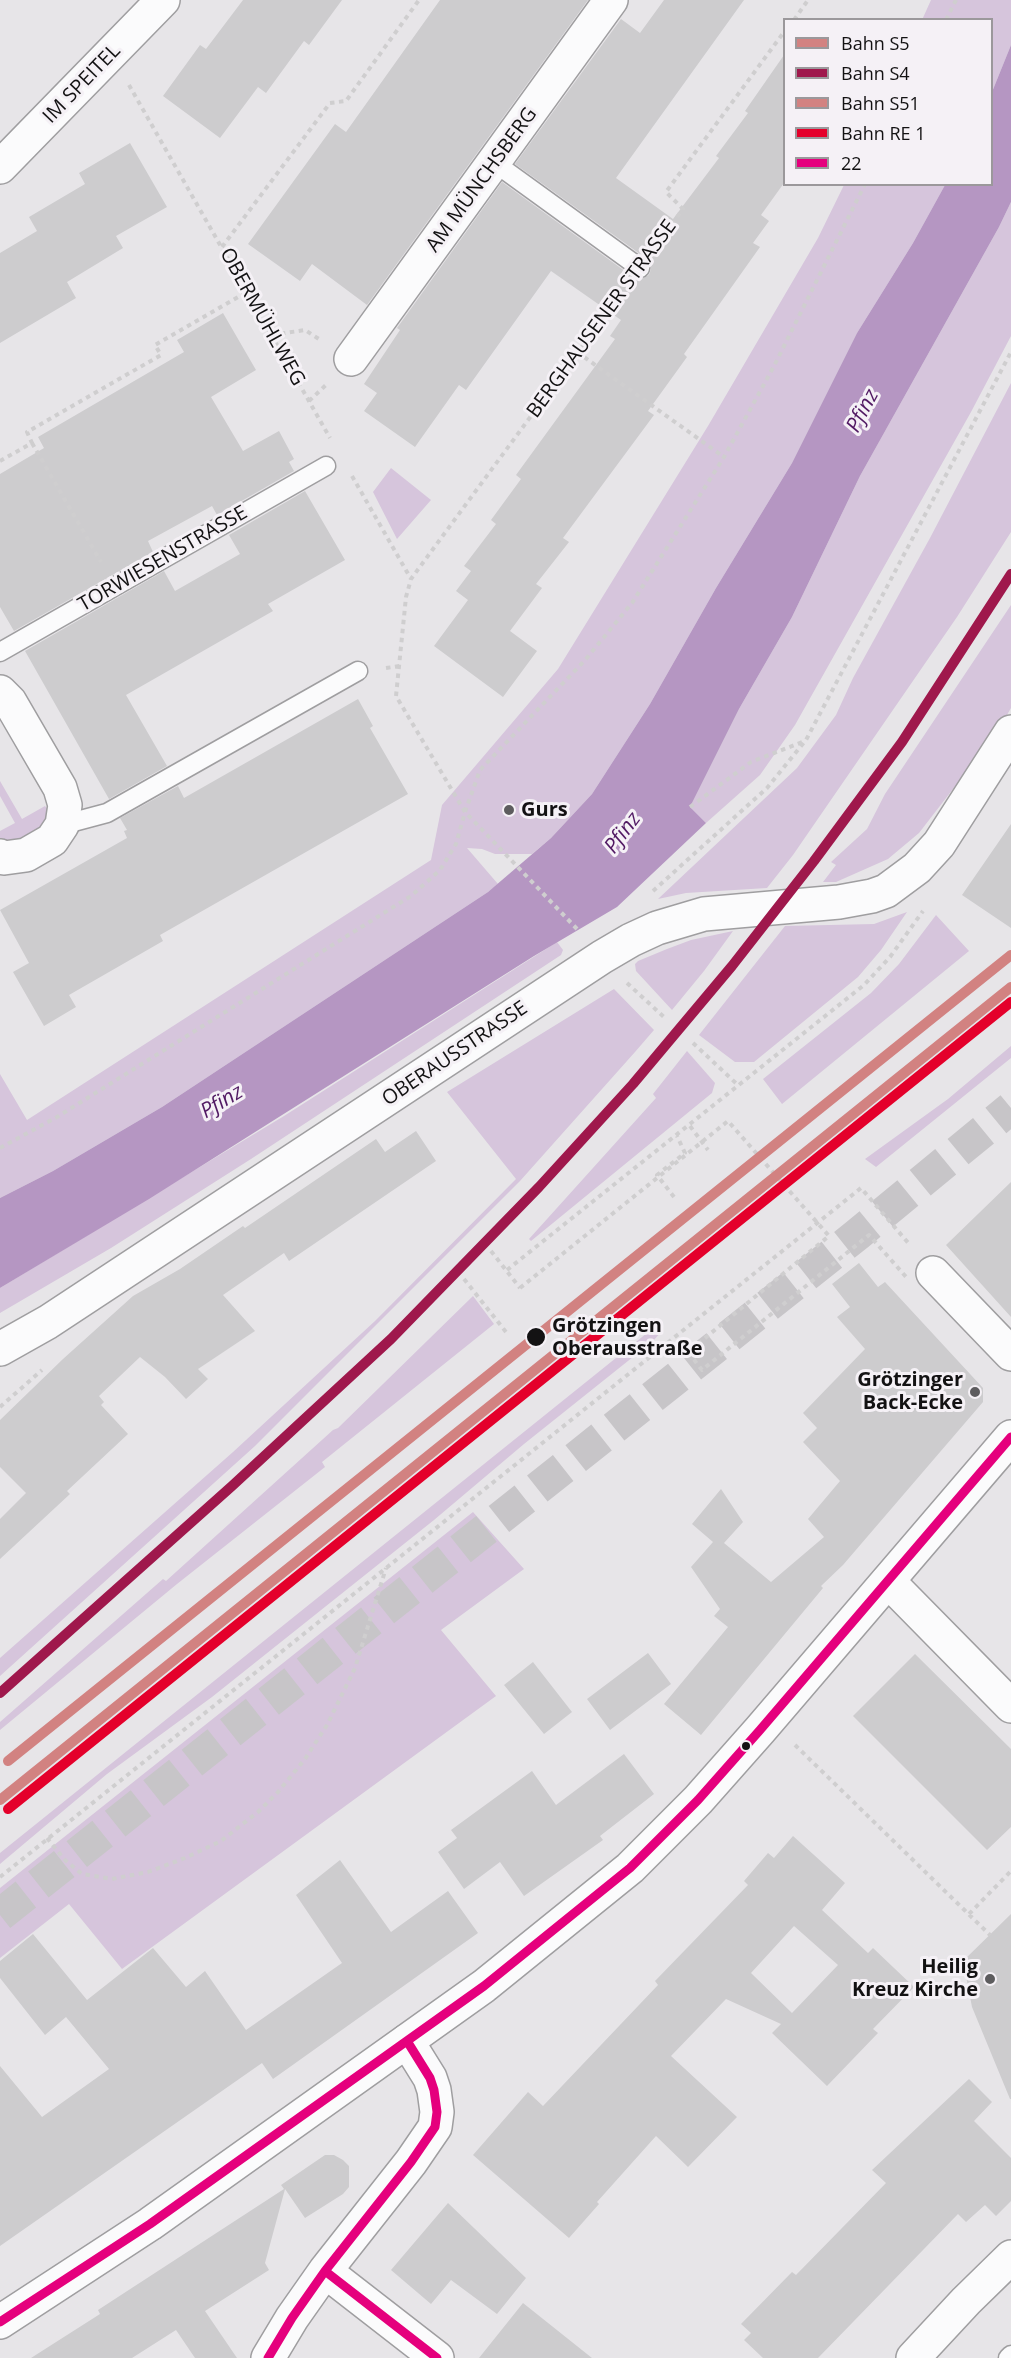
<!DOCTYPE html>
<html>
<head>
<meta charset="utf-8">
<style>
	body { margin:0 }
	#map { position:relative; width:1011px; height:2358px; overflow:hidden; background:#e7e5e8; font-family:"Open Sans",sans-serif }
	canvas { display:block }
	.legend { position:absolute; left:783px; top:18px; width:210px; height:168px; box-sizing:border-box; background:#f5f1f6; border:2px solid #9b989b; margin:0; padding:8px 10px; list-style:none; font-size:18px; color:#131213 }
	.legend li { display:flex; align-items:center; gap:12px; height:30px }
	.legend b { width:30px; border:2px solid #9b989b }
</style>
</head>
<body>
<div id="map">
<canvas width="1011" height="2358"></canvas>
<ul class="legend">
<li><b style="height:8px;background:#d28281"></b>Bahn S5</li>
<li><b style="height:8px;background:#9f184c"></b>Bahn S4</li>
<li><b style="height:8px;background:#d28281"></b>Bahn S51</li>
<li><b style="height:8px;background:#e4002b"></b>Bahn RE 1</li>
<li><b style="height:8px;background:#e5007d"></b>22</li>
</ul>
</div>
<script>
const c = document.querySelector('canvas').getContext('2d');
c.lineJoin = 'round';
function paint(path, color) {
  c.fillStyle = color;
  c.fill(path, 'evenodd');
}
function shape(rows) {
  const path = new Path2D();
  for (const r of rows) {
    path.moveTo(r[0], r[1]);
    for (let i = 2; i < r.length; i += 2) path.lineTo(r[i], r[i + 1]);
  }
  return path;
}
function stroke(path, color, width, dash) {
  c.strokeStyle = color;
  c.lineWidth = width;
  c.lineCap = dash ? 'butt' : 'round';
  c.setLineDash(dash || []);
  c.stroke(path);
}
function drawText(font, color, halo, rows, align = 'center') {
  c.font = font + ' "Open Sans",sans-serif';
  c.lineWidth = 6;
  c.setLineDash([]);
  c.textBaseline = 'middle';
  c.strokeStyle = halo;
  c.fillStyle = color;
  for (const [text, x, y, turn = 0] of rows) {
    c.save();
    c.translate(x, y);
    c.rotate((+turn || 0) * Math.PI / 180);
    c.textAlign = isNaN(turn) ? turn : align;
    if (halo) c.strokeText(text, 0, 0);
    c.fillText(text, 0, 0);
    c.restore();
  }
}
const green = shape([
	[931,0,1011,0,1011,45,992,92,992,20,922,20],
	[844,185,945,185,913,243,857,333,792,463,716,588,650,704,592,794,551,838,532,854,495,854,482,849,467,848,498,884,488,892,162,1107,53,1171,0,1198,0,1074,27,1120,431,860,442,805,558,669,708,426,818,238],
	[1011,202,1011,336,971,412,795,725,760,775,706,823,690,807,739,709,792,617,860,476,999,227],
	[1011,383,1011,532,957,617,793,855,767,888,686,893,658,899,797,768,836,715,853,678,930,538],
	[391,468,431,500,397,539,373,492],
	[1011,605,1011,708,997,732,919,833,888,859,836,882,823,882,836,865,831,862,867,829,885,794],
	[0,781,22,819,45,806,48,810,41,829,16,844,0,843,0,831,15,823,0,796],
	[907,912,881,950,858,977,754,1062,735,1062,699,1035,785,926,874,924],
	[936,915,969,951,782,1104,763,1079,871,993,899,964],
	[733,931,704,971,672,1010,636,971,635,964,638,961,667,949,691,940],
	[557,942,563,950,561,955,251,1159,111,1248,0,1313,0,1288,284,1116],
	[614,989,654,1030,635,1052,520,1181,255,1446,0,1676,0,1658,233,1452,375,1321,516,1179,447,1092],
	[1011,1046,1011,1058,876,1167,865,1159,948,1099],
	[687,1051,715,1083,712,1093,531,1241,529,1239,656,1098,653,1094],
	[473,1296,494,1324,322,1462,325,1467,177,1584,0,1730,0,1722,163,1579,166,1581,333,1430,338,1428],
	[657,1325,662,1331,653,1341,524,1444,434,1520,212,1697,107,1774,0,1864,0,1853],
	[473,1512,524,1569,441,1630,496,1696,122,1969,69,1904,0,1958,0,1888]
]);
const water = shape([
	[1011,45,1011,202,999,227,860,476,792,617,739,709,690,807,706,823,617,907,534,956,149,1199,0,1288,0,1198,53,1171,162,1107,488,892,551,838,592,794,650,704,716,588,792,463,857,333,913,243,945,185,992,184,992,92]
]);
const building = shape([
	[243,0,342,0,309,45,304,41,266,93,258,87,220,138,163,96,200,45,206,49],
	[440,0,588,0,367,305,312,264,300,281,248,244,335,124,346,132],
	[664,0,744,0,616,178,673,219,719,158,716,156,748,113,745,111,784,55,784,183,761,215,769,221,753,243,760,247,684,354,687,357,648,411,654,415,563,538,569,542,536,584,542,588,510,631,537,651,503,697,434,646,468,600,456,591,471,571,464,566,496,524,491,520,521,479,516,475,615,339,610,336,621,320,551,271,466,390,459,385,415,447,364,411,377,393,364,384,400,330,397,328,502,182,633,277,639,279,649,275,651,269,647,259,515,164,621,19,640,33],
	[130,143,167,207,116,236,123,248,67,282,76,298,0,343,0,253,37,231,29,217,85,184,79,173],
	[223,313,256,370,211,397,243,451,279,431,294,459,289,462,294,471,217,515,212,506,148,541,153,552,14,631,0,607,0,474,44,448,38,437,184,352,177,340],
	[305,491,345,560,268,604,273,611,126,695,167,766,109,799,25,651,164,571,175,591,240,554,229,535],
	[358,699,373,726,370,728,408,794,160,935,163,941,69,995,76,1007,44,1026,13,972,29,963,0,910,127,838,124,831,127,830,120,818,178,786,184,798],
	[1011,824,1011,928,962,895],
	[416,1131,436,1161,289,1261,284,1253,223,1295,255,1331,198,1369,208,1379,186,1399,165,1377,140,1357,99,1396,104,1402,101,1405,128,1434,67,1491,70,1494,0,1559,0,1519,26,1493,0,1467,0,1420,63,1359,133,1296,180,1269,243,1226,245,1228,376,1139,385,1152],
	[1011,1182,1011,1317,946,1245],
	[859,1263,878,1287,885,1282,983,1388,983,1402,843,1565,821,1586,823,1588,701,1735,664,1704,728,1627,714,1616,720,1609,691,1567,713,1542,692,1524,721,1489,743,1522,724,1543,771,1582,824,1537,808,1519,840,1481,803,1442,817,1428,803,1413,865,1349,837,1317,850,1307,832,1284],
	[648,1653,671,1684,610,1730,587,1699],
	[915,1654,1011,1749,1011,1827,987,1850,853,1716],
	[533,1662,572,1712,544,1734,504,1685],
	[624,1754,654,1794,600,1836,603,1840,524,1896,500,1862,464,1889,438,1852,457,1838,451,1830,532,1771,556,1805],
	[793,1836,845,1883,822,1910,868,1953,873,1948,914,1987,873,2029,878,2033,827,2086,772,2033,781,2024,726,1999,671,2056,737,2117,688,2167,656,2136,597,2202,599,2204,569,2238,473,2155,528,2092,543,2106,658,1985,655,1981,748,1885,744,1881,768,1853,774,1858],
	[794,1926,838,1965,792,2013,751,1973],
	[340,1860,391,1932,448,1891,478,1933,273,2079,262,2063,0,2246,0,2066,42,2117,109,2069,66,2017,45,2035,0,1978,0,1961,33,1934,87,2000,153,1948,186,1987,205,1971,246,2030,342,1963,296,1895],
	[1011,1914,1011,2099,1010,2099,972,2007,963,1961],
	[969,2079,992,2102,974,2121,1011,2158,1011,2201,996,2216,985,2205,966,2222,958,2214,818,2358,763,2358,744,2340,751,2333,741,2324,792,2272,796,2275,886,2183,872,2170],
	[325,2155,334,2155,343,2160,349,2166,349,2187,343,2194,305,2218,285,2189,265,2263,269,2270,205,2311,237,2358,195,2358,176,2330,132,2358,31,2358,100,2314,98,2310,284,2189,281,2185],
	[448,2203,526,2278,497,2314,451,2280,431,2304,391,2270],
	[523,2303,592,2358,479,2358]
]);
const trunkTunnel = shape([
	[0,1915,858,1234,1011,1108]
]);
const path = shape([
	[794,20,808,0],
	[946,20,956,0],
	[129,85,330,438],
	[656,246,683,209,666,192,784,32],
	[222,247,330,103,346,101,419,0],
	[272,335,305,330,322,341],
	[577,352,724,457],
	[309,401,326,385],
	[32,443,101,562],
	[0,461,32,443,27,432,161,355,155,345,247,292],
	[352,476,411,579],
	[386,668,400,666],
	[690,807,751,762,805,741],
	[653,891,767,788,806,740,1011,352],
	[577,929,465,812,396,696,406,597,411,579,623,291],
	[627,983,665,1018],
	[693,1043,739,1086],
	[690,1126,708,1150],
	[0,1148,57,1117,411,896,440,870,456,844,465,812,480,770,586,659,632,603,724,457,774,366,865,184],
	[674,1197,657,1175,685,1153,677,1136],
	[491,1251,520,1288],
	[507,1270,864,985,890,957,923,911],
	[464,1279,506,1332],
	[0,1407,42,1370],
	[795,1745,990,1935],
	[47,1838,65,1860,82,1874,112,1879,148,1872,185,1858,221,1841,258,1812,278,1792,305,1759,327,1725,355,1668,386,1568],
	[0,1877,861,1188,910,1245],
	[969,1914,1011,1871]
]);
const service = shape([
	[495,163,640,268],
	[0,652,326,466],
	[62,825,107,813,358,671],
	[1008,2358,1011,2355]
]);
const minor = shape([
	[0,167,163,0],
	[351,359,611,0],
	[0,692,10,702,60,788,65,805,62,825,52,840,26,855,4,858,0,856],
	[933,1273,1011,1354],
	[0,1349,48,1322,602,957,631,940,657,928,704,914,839,902,872,896,886,891,917,868,939,844,1011,732],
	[888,1581,1011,1706],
	[325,2271,437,2358],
	[268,2358,292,2318,325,2271,411,2162,435,2127,437,2112,434,2090,430,2078,407,2041],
	[913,2358,966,2301,1011,2257]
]);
const tertiary = shape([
	[0,2322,150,2224,484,1986,630,1868,698,1800,760,1730,1011,1437]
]);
const pathBridge = shape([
	[520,1288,728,1121,829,1236,688,1352,702,1370,869,1235,907,1278]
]);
const bus1 = shape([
	[325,2271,437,2358],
	[0,2322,150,2224,484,1986,630,1868,698,1800,760,1730,1011,1437],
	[268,2358,292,2318,325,2271,411,2162,435,2127,437,2112,434,2090,430,2078,407,2041]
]);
const rail1 = shape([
	[0,1800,1011,987]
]);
const rail2 = shape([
	[0,1693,232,1486,391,1339,539,1187,633,1084,732,966,814,861,902,742,1011,574]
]);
const rail3 = shape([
	[8,1761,1011,955]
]);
const rail4 = shape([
	[8,1809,1011,1002]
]);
const markers = [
	[509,810,6,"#5d5c5e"],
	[536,1337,10,"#131213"],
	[975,1392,6,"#5d5c5e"],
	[746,1746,5,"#131213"],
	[990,1979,6,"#5d5c5e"]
];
const streetNames = [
	["IM SPEITEL",82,84,-46],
	["AM MÜNCHSBERG",482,180,-54],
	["OBERMÜHLWEG",262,317,61],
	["BERGHAUSENER STRASSE",602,319,-54],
	["TORWIESENSTRASSE",163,559,-30],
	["OBERAUSSTRASSE",455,1054,-34]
];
const poiNames = [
	["Gurs",521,810,"left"],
	["Grötzinger",963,1380],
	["Back-Ecke",963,1403],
	["Heilig",978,1967],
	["Kreuz Kirche",978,1990]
];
const stopNames = [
	["Grötzingen",552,1326],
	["Oberausstraße",552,1349]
];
const waterNames = [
	["Pfinz",863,411,-62],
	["Pfinz",623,833,-53],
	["Pfinz",222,1102,-31]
];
paint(green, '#d6c5dc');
paint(water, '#b596c2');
paint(building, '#cdccce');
stroke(trunkTunnel, '#c7c5c8', 33, [33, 16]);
stroke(service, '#9f9ea0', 21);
stroke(minor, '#9f9ea0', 36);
stroke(tertiary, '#9f9ea0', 36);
stroke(path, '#cfcecf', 4, [4.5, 4.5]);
stroke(service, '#fbfbfc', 18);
stroke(minor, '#fbfbfc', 33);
stroke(tertiary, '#fbfbfc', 33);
stroke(pathBridge, '#cfcecf', 4, [4.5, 4.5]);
stroke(bus1, '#e5007d', 9);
stroke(rail1, '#d28281', 10);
stroke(rail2, '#9f184c', 10);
stroke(rail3, '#d28281', 10);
stroke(rail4, '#e4002b', 10);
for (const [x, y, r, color] of markers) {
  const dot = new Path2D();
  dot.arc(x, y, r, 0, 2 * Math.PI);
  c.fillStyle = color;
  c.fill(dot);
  stroke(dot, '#f5f1f6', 2);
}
drawText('20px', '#131213', '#f5f1f6', streetNames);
drawText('bold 20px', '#131213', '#f5f1f6', poiNames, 'right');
drawText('bold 20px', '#131213', '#f5f1f6', stopNames, 'left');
drawText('italic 21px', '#511963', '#f5f1f6', waterNames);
</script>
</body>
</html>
